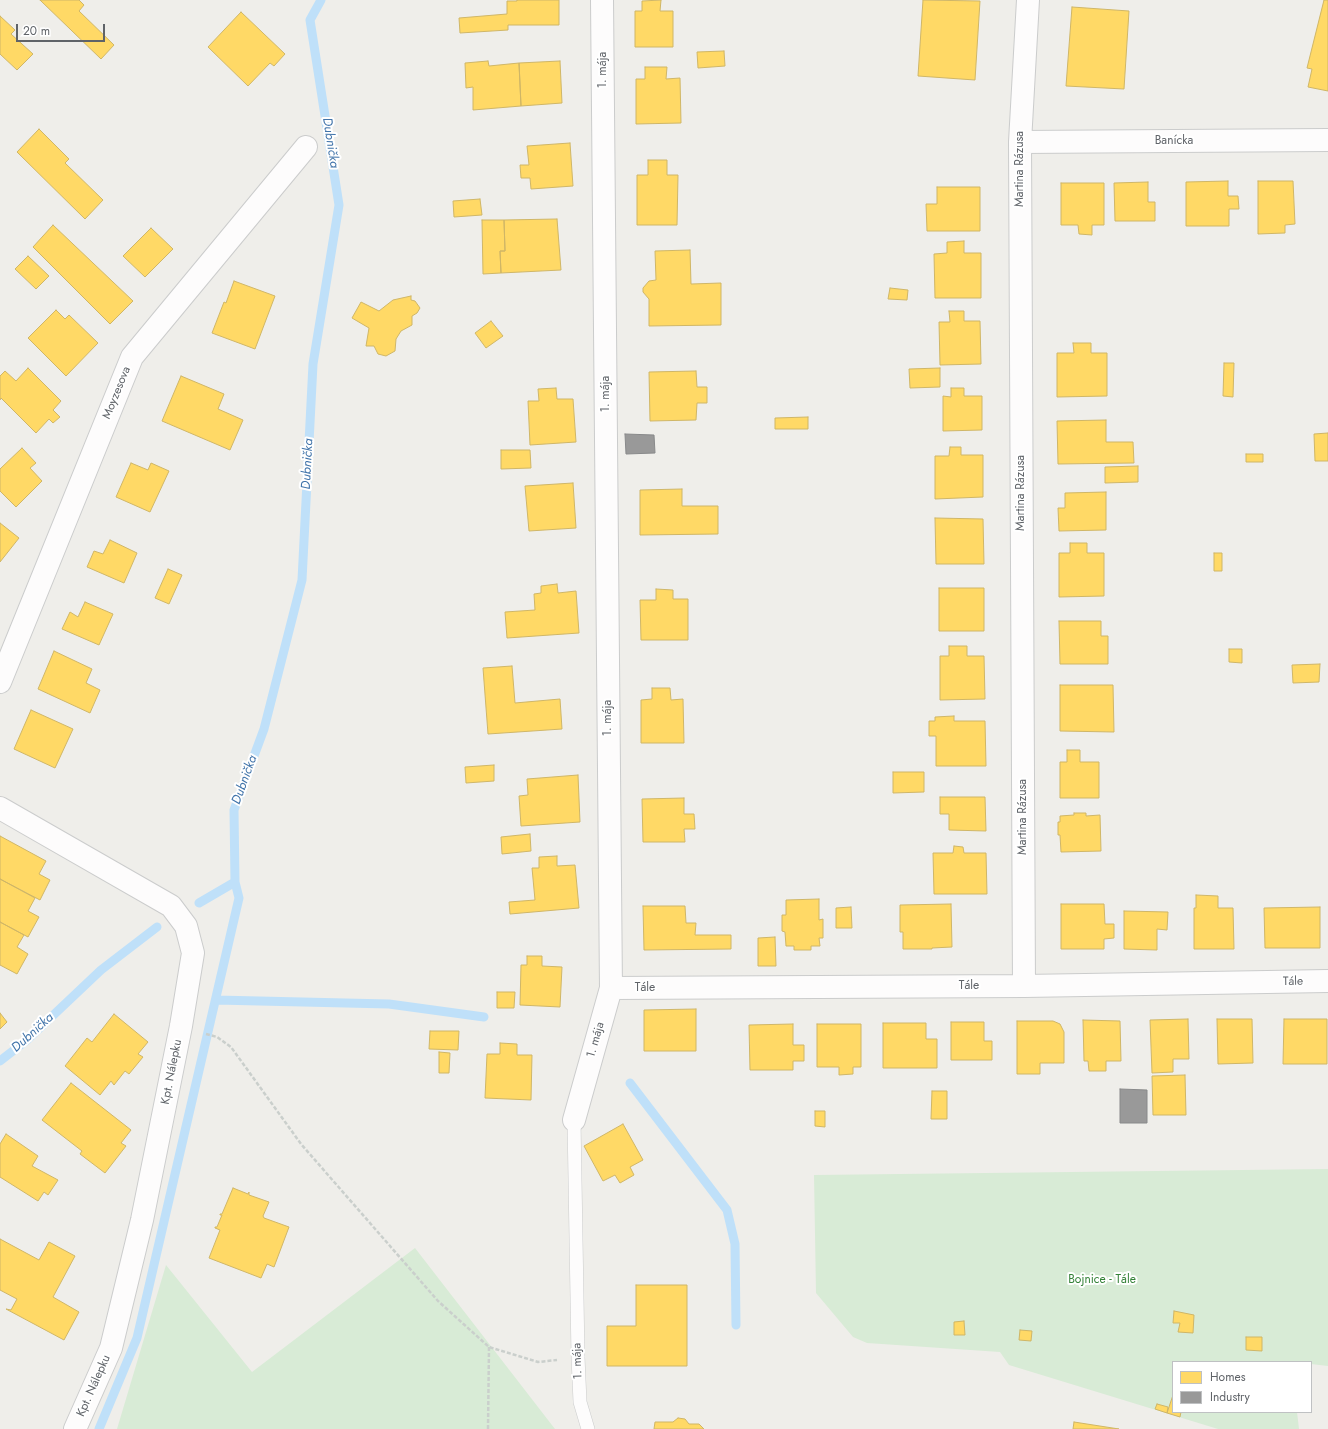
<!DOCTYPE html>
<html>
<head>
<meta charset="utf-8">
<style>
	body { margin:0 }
	#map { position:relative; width:1328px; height:1429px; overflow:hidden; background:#efeeea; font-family:Jost,sans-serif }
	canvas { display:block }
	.legend { position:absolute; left:1172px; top:1361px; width:140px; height:52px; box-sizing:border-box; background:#fff; border:1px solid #bfc1c3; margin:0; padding:5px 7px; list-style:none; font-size:12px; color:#5f6368 }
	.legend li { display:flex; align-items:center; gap:8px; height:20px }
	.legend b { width:20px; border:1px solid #bfc1c3 }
	.scale { position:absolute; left:16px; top:24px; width:89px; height:18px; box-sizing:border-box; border:2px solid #5f6368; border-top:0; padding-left:5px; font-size:12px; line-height:14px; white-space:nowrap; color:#5f6368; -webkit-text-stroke:3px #fff; paint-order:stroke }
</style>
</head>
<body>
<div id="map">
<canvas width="1328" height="1429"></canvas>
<ul class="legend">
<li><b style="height:11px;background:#ffd966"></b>Homes</li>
<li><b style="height:11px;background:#999"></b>Industry</li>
</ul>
<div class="scale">20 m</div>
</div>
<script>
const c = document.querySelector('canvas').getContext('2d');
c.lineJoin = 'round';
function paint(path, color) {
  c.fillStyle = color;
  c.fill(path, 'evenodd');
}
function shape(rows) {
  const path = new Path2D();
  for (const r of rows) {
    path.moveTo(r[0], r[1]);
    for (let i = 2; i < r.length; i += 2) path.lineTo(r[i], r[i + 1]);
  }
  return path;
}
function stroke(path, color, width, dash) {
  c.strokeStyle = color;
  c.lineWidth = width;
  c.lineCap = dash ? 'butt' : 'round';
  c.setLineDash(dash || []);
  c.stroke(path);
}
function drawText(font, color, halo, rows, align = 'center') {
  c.font = font + ' Jost,sans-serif';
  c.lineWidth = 4;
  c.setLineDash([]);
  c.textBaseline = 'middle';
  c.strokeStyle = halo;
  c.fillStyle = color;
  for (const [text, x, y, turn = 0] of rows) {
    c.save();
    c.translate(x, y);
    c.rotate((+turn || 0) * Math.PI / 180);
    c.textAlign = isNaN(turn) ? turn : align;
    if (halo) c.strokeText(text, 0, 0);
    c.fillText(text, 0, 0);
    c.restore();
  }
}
const green = shape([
	[1328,1169,1328,1366,1311,1364,1311,1362,1173,1362,1173,1412,1297,1412,1299,1429,1218,1429,1009,1365,1000,1352,867,1343,853,1337,816,1293,814,1175],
	[415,1248,555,1429,117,1429,166,1265,252,1372]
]);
const homes = shape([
	[40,0,79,0,84,5,79,11,114,45,101,59,40,0],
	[517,0,559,0,559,25,508,25,508,30,460,33,459,18,507,14,507,1,517,1,517,0],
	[661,0,660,11,673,11,673,47,635,47,635,11,642,11,642,1,661,0],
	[923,0,980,1,975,80,918,76,923,0],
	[1324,0,1328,0,1328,91,1308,87,1312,69,1307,68,1324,0],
	[1072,7,1129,11,1124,89,1066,86,1072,7],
	[241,12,285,54,274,66,270,63,248,86,208,47,241,12],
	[0,16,15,30,11,34,33,54,17,70,0,54,0,16],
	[724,51,725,66,698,68,697,52,724,51],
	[488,61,489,66,519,63,521,106,473,110,473,87,466,88,465,63,488,61],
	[560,61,562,103,521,106,519,63,560,61],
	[645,67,667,67,666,79,680,78,681,123,636,124,636,79,645,79,645,67],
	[39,129,69,159,65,163,103,200,85,219,17,152,39,129],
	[570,143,573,186,531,189,530,178,521,178,520,165,529,165,527,146,570,143],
	[648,160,667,160,667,175,678,175,677,225,637,225,637,175,648,175,648,160],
	[1228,181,1228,196,1238,196,1239,209,1229,209,1229,226,1186,226,1186,182,1228,181],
	[1258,181,1293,181,1295,224,1285,225,1285,233,1258,234,1258,181],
	[1148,182,1148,202,1155,202,1155,221,1115,221,1114,183,1148,182],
	[1061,183,1104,183,1104,225,1092,225,1092,235,1079,234,1078,225,1061,225,1061,183],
	[937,187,980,187,980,231,927,231,926,204,937,204,937,187],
	[480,199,482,215,454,217,453,201,480,199],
	[557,219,561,270,501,273,500,251,505,251,504,220,557,219],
	[482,220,504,220,505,251,500,251,501,273,483,274,482,220],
	[53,225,133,301,110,324,33,247,53,225],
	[151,228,173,249,145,277,123,256,151,228],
	[964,241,964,253,981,253,981,298,935,298,934,254,947,253,947,242,964,241],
	[690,250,691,284,721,283,721,325,649,326,649,299,643,292,643,288,649,281,656,280,655,251,690,250],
	[28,256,49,276,36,289,15,269,28,256],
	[234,281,275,296,255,349,212,333,224,302,226,303,234,281],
	[890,288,908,290,907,300,888,299,890,288],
	[411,296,411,300,415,301,420,308,417,313,412,316,412,325,401,331,396,339,395,351,386,356,378,354,374,346,366,346,369,328,352,318,361,302,379,311,393,300,411,296],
	[56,310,65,319,69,315,98,343,66,376,28,338,56,310],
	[949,311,964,311,964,321,980,321,981,364,940,365,939,322,950,322,949,311],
	[491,321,503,336,486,348,475,333,491,321],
	[1073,343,1091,343,1091,353,1107,353,1107,396,1057,397,1057,353,1074,353,1073,343],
	[1224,363,1234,363,1233,397,1223,396,1224,363],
	[28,368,61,401,53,410,60,417,53,423,49,419,36,433,1,398,0,400,0,376,5,371,16,381,28,368],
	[940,368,940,387,910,388,909,369,940,368],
	[696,371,697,387,707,387,707,403,697,403,696,420,650,421,649,372,696,371],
	[181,376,224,394,218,409,243,420,230,450,162,421,181,376],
	[556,388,557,399,573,399,576,442,530,445,528,401,539,401,538,389,556,388],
	[951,388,964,388,964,396,982,396,982,430,943,431,943,396,951,397,951,388],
	[808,417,808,429,775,429,775,418,808,417],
	[1106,420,1106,442,1133,442,1134,463,1058,464,1057,421,1106,420],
	[1328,433,1328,461,1315,461,1314,434,1328,433],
	[950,447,961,447,961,455,983,455,983,497,935,499,935,456,949,456,950,447],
	[22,448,36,463,30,468,42,481,16,507,0,491,0,469,22,448],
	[501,450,530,450,531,468,501,469,501,450],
	[1246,454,1263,454,1263,462,1246,462,1246,454],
	[131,463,148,470,151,463,169,471,150,512,116,497,131,463],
	[1138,466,1138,482,1105,483,1105,467,1138,466],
	[573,483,576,528,529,531,525,486,573,483],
	[682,489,682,506,718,506,718,534,640,535,640,490,682,489],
	[1106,492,1106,530,1059,531,1058,508,1065,508,1065,493,1106,492],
	[935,518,983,519,984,564,936,564,935,518],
	[0,523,19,538,0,562,0,523],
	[110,540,137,553,124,583,87,567,94,551,103,554,110,540],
	[1070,543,1087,543,1087,553,1104,553,1104,596,1059,597,1059,553,1070,553,1070,543],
	[1214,553,1222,553,1222,571,1214,571,1214,553],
	[168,569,182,575,169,604,155,598,168,569],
	[557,584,558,593,576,591,579,633,507,638,505,612,535,610,534,594,541,593,541,586,557,584],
	[939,588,984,588,984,631,939,631,939,588],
	[656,589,673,590,673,599,688,599,688,640,641,640,640,600,656,600,656,589],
	[85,602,113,614,99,645,62,629,70,612,78,617,85,602],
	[1059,621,1101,621,1101,636,1108,636,1108,664,1060,664,1059,621],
	[949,646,967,646,967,656,984,656,985,699,940,700,940,656,949,656,949,646],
	[1229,649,1242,649,1242,663,1229,662,1229,649],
	[54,651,92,669,86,683,100,690,90,713,38,689,54,651],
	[1320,664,1319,682,1293,683,1292,665,1320,664],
	[512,666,515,703,560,699,562,729,488,734,483,668,512,666],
	[1060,685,1113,685,1114,732,1060,731,1060,685],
	[652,688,670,688,671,700,683,699,684,743,641,743,641,700,652,699,652,688],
	[31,710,73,729,55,768,14,749,31,710],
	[954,716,954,721,985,721,986,766,936,766,936,736,929,736,929,721,935,721,935,717,954,716],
	[1067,750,1080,750,1080,762,1099,762,1099,798,1060,798,1060,762,1067,762,1067,750],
	[494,765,494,781,466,783,465,767,494,765],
	[893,772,924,772,924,792,893,793,893,772],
	[578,775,580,822,521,826,519,796,528,795,527,779,578,775],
	[940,797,985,797,986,831,949,830,949,814,940,814,940,797],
	[684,798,684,814,694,814,695,829,684,829,685,842,643,842,642,799,684,798],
	[1074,813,1086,813,1086,816,1100,815,1101,851,1061,852,1060,835,1058,835,1058,822,1060,822,1060,816,1074,815,1074,813],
	[530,834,531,851,502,854,501,837,530,834],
	[0,836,46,861,39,874,50,880,40,900,0,879,0,836],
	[954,846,963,847,964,853,986,853,987,894,934,894,933,853,953,853,954,846],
	[557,856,557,866,575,865,579,908,510,914,509,902,535,900,532,868,539,868,539,857,557,856],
	[0,879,35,898,28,911,39,917,28,937,0,922,0,879],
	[1196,895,1218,896,1218,908,1233,908,1234,949,1194,949,1194,908,1196,908,1196,895],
	[819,899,819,920,823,919,823,938,819,938,820,946,811,946,811,950,794,950,794,946,786,946,785,932,782,931,782,915,786,915,786,900,819,899],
	[951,904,952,947,932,948,932,949,903,949,903,932,900,932,900,905,951,904],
	[1061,904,1104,904,1105,924,1114,924,1114,938,1104,939,1104,949,1061,949,1061,904],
	[643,906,685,906,686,923,696,923,695,935,731,935,731,949,644,950,643,906],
	[851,907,852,928,836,928,836,908,851,907],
	[1320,907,1320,948,1265,948,1264,908,1320,907],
	[1124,911,1168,912,1167,930,1157,929,1157,950,1124,949,1124,911],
	[0,922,24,935,17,947,28,954,17,974,0,965,0,922],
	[775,937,776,966,758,966,758,938,775,937],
	[527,956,542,956,542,966,562,967,560,1007,520,1005,521,965,527,965,527,956],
	[497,992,515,992,514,1008,497,1008,497,992],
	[696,1009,696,1051,644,1051,644,1010,696,1009],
	[0,1013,7,1022,0,1029,0,1013],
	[114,1014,148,1042,138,1054,143,1057,129,1074,125,1071,114,1085,111,1081,100,1095,65,1066,87,1038,92,1042,114,1014],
	[1188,1019,1189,1059,1173,1059,1173,1072,1152,1073,1150,1020,1188,1019],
	[1217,1019,1252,1019,1253,1063,1218,1064,1217,1019],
	[1284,1019,1327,1019,1327,1064,1283,1064,1284,1019],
	[1083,1020,1120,1021,1121,1061,1106,1061,1106,1071,1089,1071,1088,1061,1084,1061,1083,1020],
	[1017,1021,1053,1021,1060,1024,1064,1032,1064,1063,1040,1063,1040,1074,1017,1074,1017,1021],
	[951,1022,984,1022,984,1041,992,1041,992,1060,951,1060,951,1022],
	[883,1023,926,1023,926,1039,937,1039,937,1068,883,1068,883,1023],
	[793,1024,793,1045,804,1045,804,1061,793,1061,793,1070,750,1070,749,1025,793,1024],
	[817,1024,861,1024,861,1067,853,1067,853,1074,839,1075,839,1067,817,1067,817,1024],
	[430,1031,459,1031,458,1050,429,1049,430,1031],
	[500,1043,517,1044,517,1055,532,1055,531,1100,485,1098,487,1054,500,1054,500,1043],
	[439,1052,450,1053,449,1073,439,1073,439,1052],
	[1185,1075,1186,1115,1153,1115,1152,1076,1185,1075],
	[71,1083,131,1130,121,1143,126,1146,105,1173,80,1154,82,1151,42,1120,71,1083],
	[932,1091,947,1091,947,1119,931,1119,932,1091],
	[815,1111,825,1111,825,1127,815,1126,815,1111],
	[623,1124,643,1160,630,1167,634,1175,620,1183,615,1175,603,1181,584,1146,623,1124],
	[6,1134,38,1156,32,1166,58,1180,48,1195,44,1192,38,1201,0,1177,0,1144,6,1134],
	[233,1188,248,1194,249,1192,249,1195,269,1202,263,1216,264,1218,289,1227,274,1267,267,1264,261,1278,209,1258,220,1230,215,1228,215,1227,217,1227,222,1215,220,1215,220,1214,222,1214,233,1188],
	[0,1239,39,1260,49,1242,75,1256,53,1297,79,1312,64,1340,6,1309,11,1310,17,1299,0,1290,0,1239],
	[636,1285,687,1285,687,1366,607,1366,607,1326,636,1326,636,1285],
	[1174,1311,1194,1315,1193,1333,1178,1332,1180,1323,1173,1323,1174,1311],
	[964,1321,965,1335,954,1335,954,1322,964,1321],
	[1020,1330,1032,1331,1031,1341,1019,1340,1020,1330],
	[1246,1337,1262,1337,1262,1351,1246,1350,1246,1337],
	[1173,1395,1173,1412,1181,1412,1180,1417,1167,1413,1173,1395],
	[1157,1404,1168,1407,1167,1413,1155,1409,1157,1404],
	[678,1418,685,1419,689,1424,699,1424,704,1429,654,1429,655,1422,673,1422,678,1418],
	[1074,1422,1119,1429,1073,1429,1074,1422]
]);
const industry = shape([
	[625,434,654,435,655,453,626,454,625,434],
	[1120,1089,1147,1090,1147,1123,1120,1123,1120,1089]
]);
const stream = shape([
	[199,903,235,882],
	[216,1000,389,1004,484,1017],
	[0,1061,27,1040,101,970,157,927],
	[630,1083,727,1210,735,1244,736,1325],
	[99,1429,137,1338,239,898,235,882,234,810,264,729,302,580,313,364,339,205,310,20,321,0]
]);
const path = shape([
	[206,1034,217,1037,231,1047,301,1144,438,1301,489,1347,538,1362,557,1360],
	[488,1429,489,1347]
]);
const service = shape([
	[574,1120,578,1357,580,1402,588,1429]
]);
const minor = shape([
	[1020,142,1328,140],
	[0,682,132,357,306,147],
	[0,808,171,906,186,926,193,953,181,1026,142,1220,111,1348,75,1429],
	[1024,986,1020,142,1028,0],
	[611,988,1024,986,1328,981],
	[574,1120,611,988,602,0]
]);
const streetNames = [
	["1. mája",603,70,-90],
	["Banícka",1174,141],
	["Martina Rázusa",1020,169,-90],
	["Moyzesova",117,393,-68],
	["1. mája",606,394,-90],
	["Martina Rázusa",1021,493,-90],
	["1. mája",608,718,-90],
	["Martina Rázusa",1023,817,-90],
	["Tále",1293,982,-1],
	["Tále",969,986],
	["Tále",645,988],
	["1. mája",596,1040,-74],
	["Kpt. Nálepku",172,1072,-79],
	["1. mája",578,1361,-92],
	["Kpt. Nálepku",94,1386,-66]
];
const parkNames = [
	["Bojnice - Tále",1102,1280]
];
const waterNames = [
	["Dubnička",330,143,81],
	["Dubnička",308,464,-87],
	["Dubnička",245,780,-70],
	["Dubnička",33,1033,-42]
];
paint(green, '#d8ebd6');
paint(homes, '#ffd966');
stroke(homes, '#cfb667', 1);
paint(industry, '#999');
stroke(industry, '#88898a', 1);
stroke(stream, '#bfe0f9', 9);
stroke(service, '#cbcccc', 14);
stroke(minor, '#cbcccc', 24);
stroke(path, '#cacfcc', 2.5, [4, 2]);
stroke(service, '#fdfcfc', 13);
stroke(minor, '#fdfcfc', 22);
drawText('12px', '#5f6368', '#fff', streetNames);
drawText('12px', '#348238', '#fff', parkNames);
drawText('italic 13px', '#4174aa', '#fff', waterNames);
</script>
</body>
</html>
